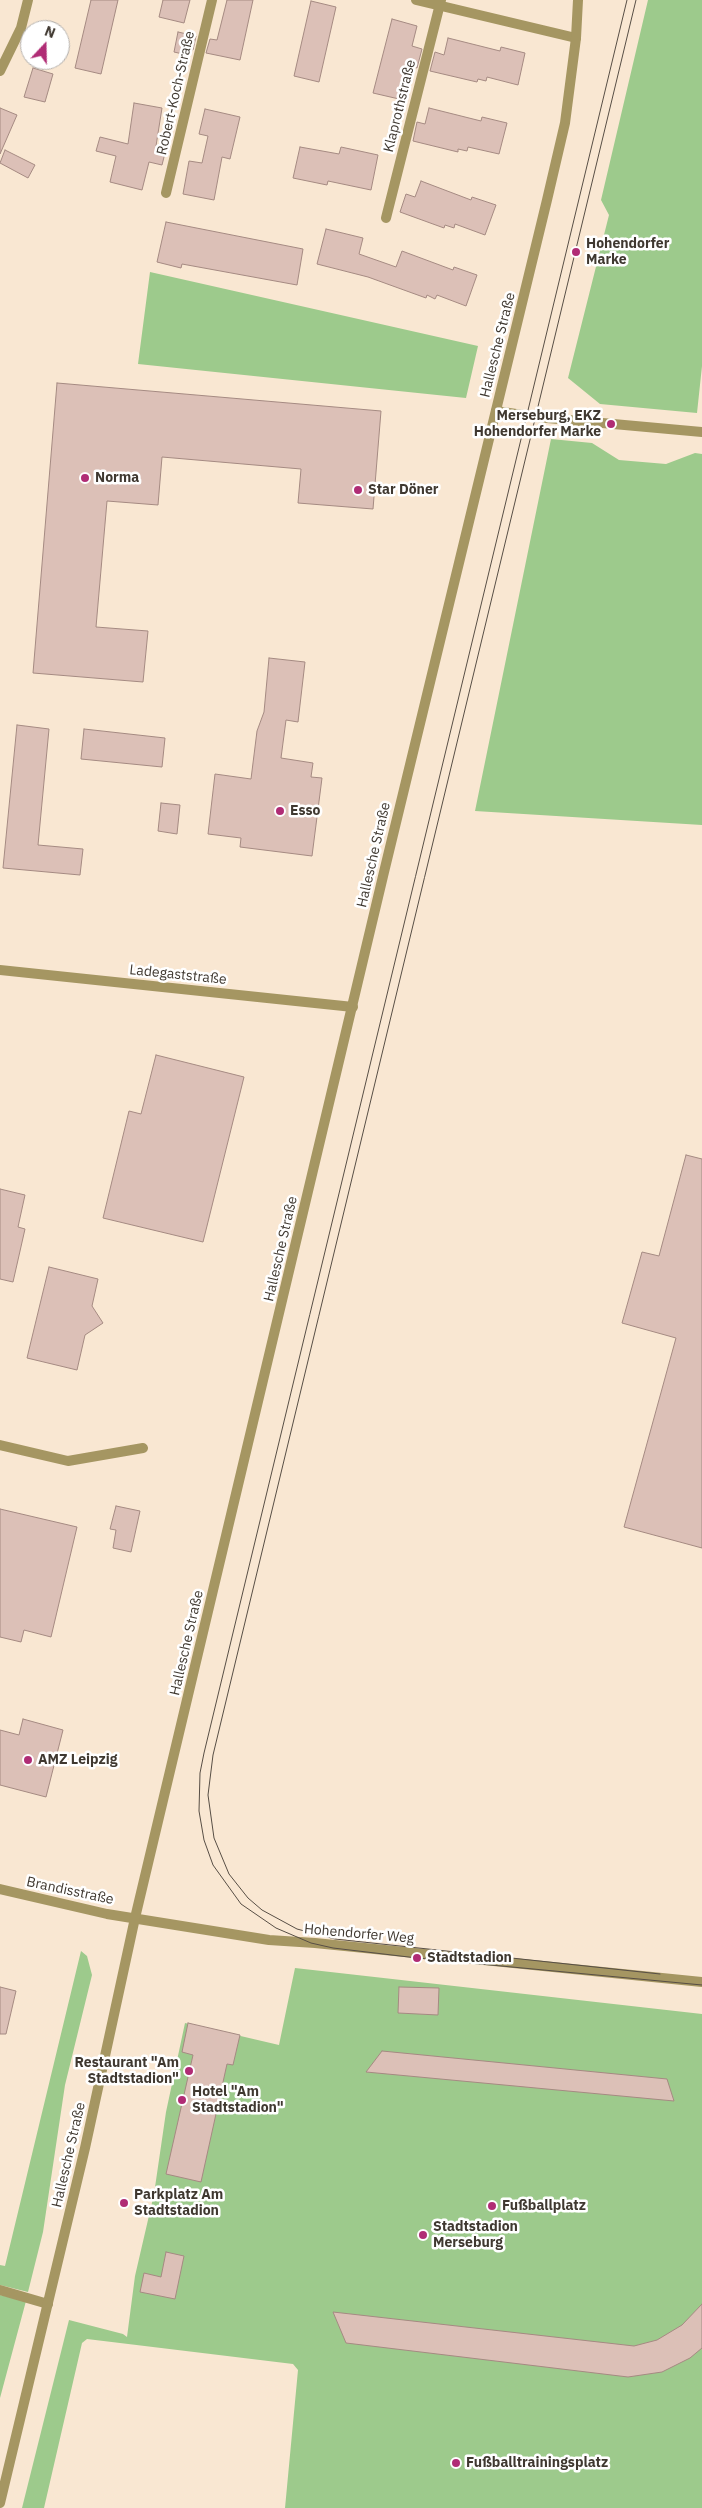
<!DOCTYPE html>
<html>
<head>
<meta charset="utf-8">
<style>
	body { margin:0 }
	#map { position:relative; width:702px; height:2508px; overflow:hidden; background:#f9e7d2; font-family:"IBM Plex Sans",sans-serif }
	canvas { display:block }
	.north { position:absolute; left:20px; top:20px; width:50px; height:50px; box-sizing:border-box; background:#fff; border:1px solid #b2afac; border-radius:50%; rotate:21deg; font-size:14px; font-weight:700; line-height:20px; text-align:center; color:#3f3830 }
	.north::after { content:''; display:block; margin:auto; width:18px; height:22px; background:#b02c75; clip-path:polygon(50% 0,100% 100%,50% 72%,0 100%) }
</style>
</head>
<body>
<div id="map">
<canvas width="702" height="2508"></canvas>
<div class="north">N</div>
</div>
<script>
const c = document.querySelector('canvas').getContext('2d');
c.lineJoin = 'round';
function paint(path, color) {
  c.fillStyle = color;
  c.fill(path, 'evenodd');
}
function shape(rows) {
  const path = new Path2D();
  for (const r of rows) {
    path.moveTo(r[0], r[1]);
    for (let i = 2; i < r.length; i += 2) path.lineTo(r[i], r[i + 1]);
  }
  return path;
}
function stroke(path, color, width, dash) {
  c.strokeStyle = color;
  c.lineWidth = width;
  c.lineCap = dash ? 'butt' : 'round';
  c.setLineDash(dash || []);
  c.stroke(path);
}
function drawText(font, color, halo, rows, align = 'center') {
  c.font = font + ' "IBM Plex Sans",sans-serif';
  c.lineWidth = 5;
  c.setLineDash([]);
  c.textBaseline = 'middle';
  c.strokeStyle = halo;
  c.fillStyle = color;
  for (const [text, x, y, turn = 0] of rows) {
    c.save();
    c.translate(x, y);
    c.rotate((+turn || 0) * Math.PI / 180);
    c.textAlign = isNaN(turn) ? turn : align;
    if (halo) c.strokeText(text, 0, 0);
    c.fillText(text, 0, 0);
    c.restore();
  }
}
const green = shape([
	[648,0,702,0,702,366,697,413,600,404,568,378,609,215,601,200],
	[150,272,478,346,466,398,138,364],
	[551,439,592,443,619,460,666,464,695,453,702,454,702,825,475,811],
	[81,1951,87,1956,92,1975,65,2085,43,2232,28,2292,0,2285,0,2265,5,2266],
	[295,1968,702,2014,702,2508,285,2508,298,2370,293,2364,87,2339,82,2343,44,2508,22,2508,69,2320,123,2334,127,2337,135,2276,154,2194,166,2112,185,2023,279,2045],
	[0,2295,26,2301,0,2398]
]);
const building = shape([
	[91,0,118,0,101,74,75,68,91,0],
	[163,0,190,0,184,23,159,17,163,0],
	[227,0,253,0,240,60,206,53,210,39,217,40,227,0],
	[311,1,336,7,319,82,294,76,311,1],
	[392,19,417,26,412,46,422,49,417,68,407,65,399,99,373,93,392,19],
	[178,32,196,36,193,50,189,49,187,55,174,52,178,32],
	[448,38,500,51,501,47,525,53,518,85,487,77,486,81,478,79,477,82,430,71,435,52,444,55,448,38],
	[33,68,53,74,45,102,24,97,33,68],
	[134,103,162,108,156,146,166,149,162,165,149,162,142,190,110,182,116,156,96,151,100,137,128,144,134,103],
	[0,108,17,115,0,154,0,108],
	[429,108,481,121,482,117,507,123,499,154,468,147,467,151,458,149,458,152,413,141,417,122,425,124,429,108],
	[205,109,240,117,230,159,222,157,214,200,183,194,189,161,202,163,208,136,199,134,205,109],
	[300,147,339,154,341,147,378,155,371,190,328,181,327,185,293,178,300,147],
	[5,150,35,165,28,178,0,163,5,150],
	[421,181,471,200,472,197,496,205,485,235,455,224,454,228,445,225,444,228,400,212,406,194,415,197,421,181],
	[166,222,303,249,297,285,182,264,181,268,157,262,166,222],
	[326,229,363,238,359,254,396,267,402,251,453,270,454,267,477,275,466,306,437,295,435,299,427,295,426,298,368,277,317,264,326,229],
	[57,383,381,411,373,509,298,503,301,469,162,457,158,505,107,501,96,627,148,631,143,682,33,673,57,383],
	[269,658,305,662,298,722,286,720,281,758,313,763,311,777,322,778,312,856,240,847,241,838,208,834,215,774,251,779,257,731,264,712,269,658],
	[17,725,49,729,38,845,83,849,80,875,3,868,17,725],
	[84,729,165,738,162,767,81,759,84,729],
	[161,803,180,805,177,834,158,831,161,803],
	[156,1055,244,1077,203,1242,103,1218,129,1111,141,1114,156,1055],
	[686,1155,702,1159,702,1548,624,1527,676,1338,622,1323,642,1252,659,1256,686,1155],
	[0,1189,25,1195,18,1227,25,1229,13,1282,0,1279,0,1189],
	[49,1267,98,1279,92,1306,103,1323,85,1335,77,1370,27,1358,49,1267],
	[116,1506,140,1511,131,1552,113,1548,116,1530,110,1529,116,1506],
	[0,1509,77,1527,51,1637,24,1630,21,1642,0,1637,0,1509],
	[23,1719,63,1730,46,1797,0,1785,0,1730,19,1735,23,1719],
	[0,1987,16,1991,6,2034,0,2034,0,1987],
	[399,1987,439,1988,438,2015,398,2013,399,1987],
	[188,2023,240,2035,233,2065,227,2064,201,2182,166,2174,193,2055,182,2052,188,2023],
	[382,2051,667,2079,674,2101,366,2072,382,2051],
	[166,2252,184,2256,175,2299,140,2292,144,2273,161,2277,166,2252],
	[702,2304,702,2348,690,2358,662,2372,628,2377,346,2343,333,2312,634,2346,657,2340,682,2325,702,2304]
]);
const service = shape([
	[0,2290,48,2304]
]);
const minor = shape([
	[416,0,576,38],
	[0,71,21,28,28,0],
	[166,193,212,0],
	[386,218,441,0],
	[496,411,536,417,702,432],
	[0,970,353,1007],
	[0,1445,68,1461,143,1448],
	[0,1889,107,1914,269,1940,315,1943,702,1982]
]);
const tertiary = shape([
	[0,2503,85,2148,135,1918,384,872,547,200,565,123,576,38,578,0]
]);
const tram = shape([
	[627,0,204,1753,200,1773,199,1811,204,1840,213,1865,241,1904,276,1928,311,1943,333,1948,417,1958,702,1985],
	[636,0,213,1755,208,1795,214,1838,229,1874,248,1898,262,1910,297,1929,335,1939,660,1974]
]);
const markers = [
	[576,252,5,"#b02c75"],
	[611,424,5,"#b02c75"],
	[85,478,5,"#b02c75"],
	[358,490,5,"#b02c75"],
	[280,811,5,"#b02c75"],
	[28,1760,5,"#b02c75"],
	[417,1958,5,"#b02c75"],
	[189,2071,5,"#b02c75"],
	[182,2100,5,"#b02c75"],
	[124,2203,5,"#b02c75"],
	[492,2206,5,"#b02c75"],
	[423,2235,5,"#b02c75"],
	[456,2463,5,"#b02c75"]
];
const streetNames = [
	["Robert-Koch-Straße",176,93,-77],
	["Klaprothstraße",400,106,-76],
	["Hallesche Straße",498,345,-76],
	["Hallesche Straße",374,855,-77],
	["Ladegaststraße",178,975,6],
	["Hallesche Straße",281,1249,-77],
	["Hallesche Straße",187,1643,-77],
	["Brandisstraße",70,1891,12],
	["Hohendorfer Weg",359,1934,5],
	["Hallesche Straße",69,2155,-77]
];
const poiNames = [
	["Hohendorfer",586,244],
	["Marke",586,260],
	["Merseburg, EKZ",601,416,"right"],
	["Hohendorfer Marke",601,432,"right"],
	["Norma",95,478],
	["Star Döner",368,490],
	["Esso",290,811],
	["AMZ Leipzig",38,1760],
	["Stadtstadion",427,1958],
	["Restaurant \"Am",179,2063,"right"],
	["Stadtstadion\"",179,2079,"right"],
	["Hotel \"Am",192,2092],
	["Stadtstadion\"",192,2108],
	["Parkplatz Am",134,2195],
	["Stadtstadion",134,2211],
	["Fußballplatz",502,2206],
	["Stadtstadion",433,2227],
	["Merseburg",433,2243],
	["Fußballtrainingsplatz",466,2463]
];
paint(green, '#9dca8c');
paint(building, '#dcc0b7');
stroke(building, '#a58a82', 1);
stroke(service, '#a59662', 10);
stroke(minor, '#a59662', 10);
stroke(tertiary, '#a59662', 10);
stroke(tram, '#574e45', 1);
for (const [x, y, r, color] of markers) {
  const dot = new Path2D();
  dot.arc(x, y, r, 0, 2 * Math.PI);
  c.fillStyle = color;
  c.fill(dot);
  stroke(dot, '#fff', 2);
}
drawText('14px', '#3f3830', '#fff', streetNames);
drawText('bold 14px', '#3f3830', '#fff', poiNames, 'left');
</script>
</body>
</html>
